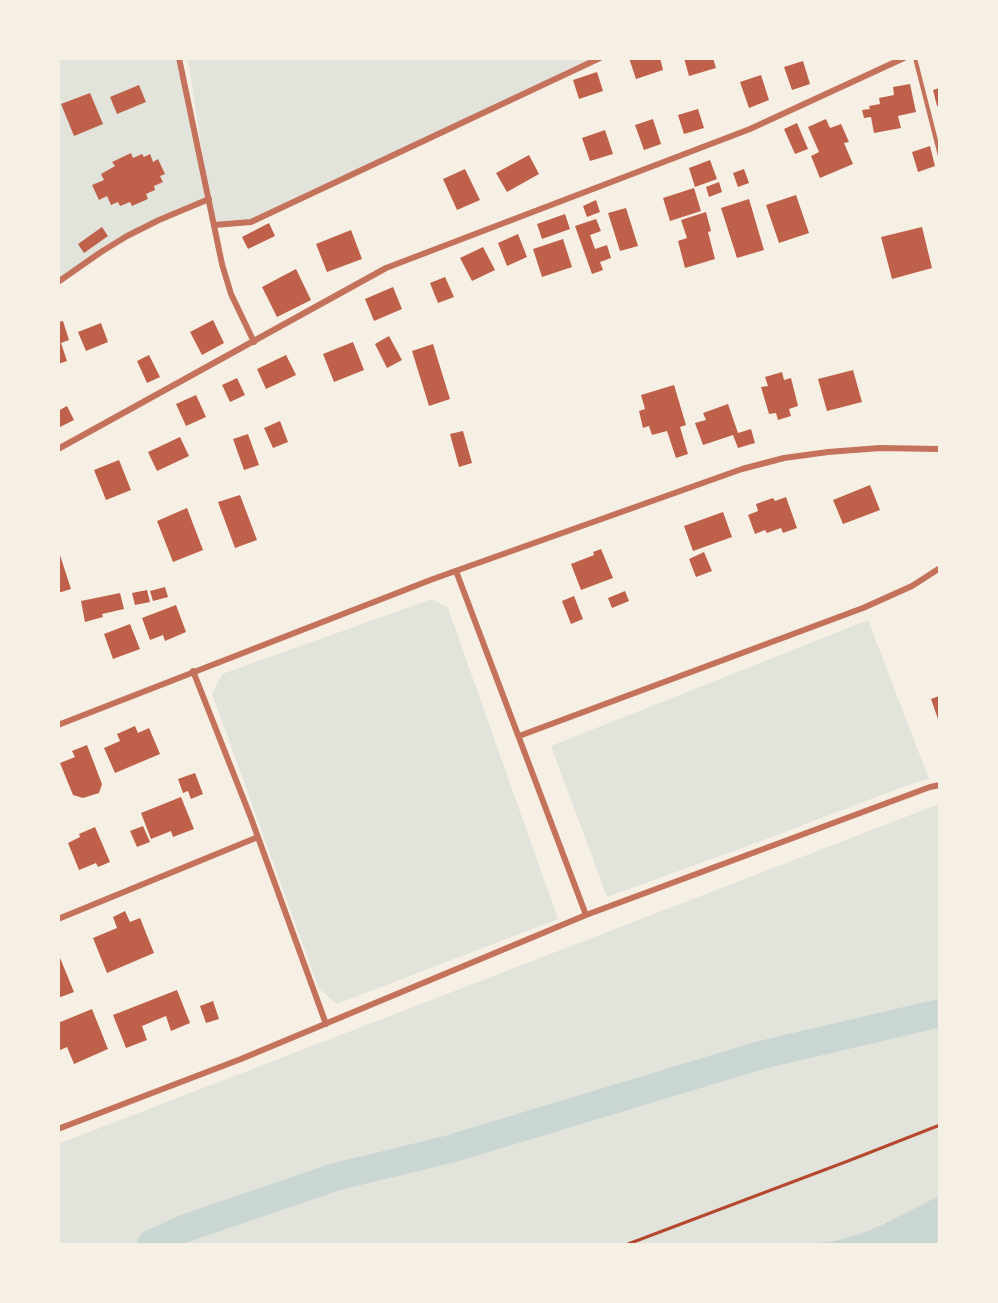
<!DOCTYPE html>
<html>
<head>
<meta charset="utf-8">
<style>
	body { margin:0 }
	#map { position:relative; width:998px; height:1303px; overflow:hidden; background:#f6efe4; font-family:"Fira Sans",sans-serif }
	canvas { display:block }
	.frame { position:absolute; inset:0; border:60px solid #f6efe4; pointer-events:none }
</style>
</head>
<body>
<div id="map">
<canvas width="998" height="1303"></canvas>
<div class="frame"></div>
</div>
<script>
const c = document.querySelector('canvas').getContext('2d');
c.lineJoin = 'round';
function paint(path, color) {
  c.fillStyle = color;
  c.fill(path, 'evenodd');
}
function shape(rows) {
  const path = new Path2D();
  for (const r of rows) {
    path.moveTo(r[0], r[1]);
    for (let i = 2; i < r.length; i += 2) path.lineTo(r[i], r[i + 1]);
  }
  return path;
}
function stroke(path, color, width, dash) {
  c.strokeStyle = color;
  c.lineWidth = width;
  c.lineCap = dash ? 'butt' : 'round';
  c.setLineDash(dash || []);
  c.stroke(path);
}
const green = shape([
	[59,59,179,59,207,185,188,59,600,59,251,222,214,225,210,199,127,236,59,282],
	[432,599,448,608,558,919,337,1004,319,989,212,694,222,674],
	[868,620,929,779,905,786,764,840,607,897,551,746],
	[939,804,939,1196,933,1200,860,1234,834,1241,812,1244,59,1244,58,1144]
]);
const water = shape([
	[939,1196,939,1244,812,1244,834,1241,860,1234,883,1224]
]);
const river = shape([
	[151,1244,186,1228,335,1177,450,1149,761,1055,940,1013]
]);
const building = shape([
	[629,58,660,58,663,70,636,79],
	[684,58,713,58,716,68,689,76],
	[803,61,810,84,792,90,784,67],
	[597,72,603,91,579,99,573,80],
	[761,75,769,100,749,108,740,82],
	[910,84,916,112,898,116,901,128,874,133,871,117,864,118,862,110,870,109,869,106,880,104,879,98,894,95,893,87],
	[139,85,146,102,117,114,110,97],
	[939,88,939,106,937,106,933,90],
	[90,93,103,124,74,136,61,104],
	[698,109,704,128,684,134,678,115],
	[653,119,661,144,644,150,635,125],
	[826,119,830,128,841,124,849,142,844,143,853,164,820,178,811,156,819,152,808,127],
	[797,123,808,149,795,154,784,129],
	[605,130,613,154,590,161,582,138],
	[930,146,935,166,918,172,912,152],
	[131,153,133,158,142,154,144,157,150,154,153,162,158,159,165,174,160,176,163,182,154,186,155,190,146,194,148,199,132,206,130,202,120,206,118,202,111,205,107,196,99,200,92,185,104,180,101,174,115,166,112,162],
	[529,155,539,174,507,192,496,173],
	[710,160,717,179,695,187,689,168],
	[465,169,480,200,457,210,443,179],
	[744,169,749,183,738,187,733,173],
	[719,182,722,192,709,197,706,187],
	[694,188,701,211,670,221,663,198],
	[796,195,809,233,779,243,766,205],
	[749,199,764,250,737,258,721,208],
	[596,200,600,212,587,217,583,206],
	[626,208,638,246,620,251,608,213],
	[706,212,711,231,708,232,715,259,685,268,678,241,687,238,681,220],
	[565,214,570,229,542,239,537,224],
	[596,219,601,231,590,235,595,249,607,245,611,258,600,262,603,270,592,274,575,226],
	[269,223,275,236,248,249,242,237],
	[102,227,108,236,84,253,78,244],
	[922,227,932,268,892,279,881,237],
	[351,230,362,259,327,272,316,244],
	[518,234,527,257,507,266,498,243],
	[563,239,572,267,542,277,533,249],
	[483,247,495,270,472,281,460,258],
	[296,269,311,300,277,317,262,287],
	[445,277,454,297,438,303,430,283],
	[393,287,402,309,374,321,365,299],
	[213,320,224,343,202,355,190,332],
	[63,321,69,340,61,343,67,361,58,364,58,322],
	[101,323,108,342,86,351,78,332],
	[389,336,402,360,387,368,375,344],
	[353,342,364,370,334,382,323,354],
	[433,344,450,399,429,406,412,351],
	[149,355,160,377,147,383,137,361],
	[286,355,296,375,266,389,257,369],
	[853,370,862,402,827,411,818,379],
	[782,372,784,380,791,378,798,406,789,409,791,416,778,420,776,413,769,414,761,387,768,386,765,377],
	[237,378,245,395,230,402,222,385],
	[674,385,686,425,680,427,688,454,676,458,667,431,652,435,649,426,643,428,639,411,645,409,641,395],
	[196,395,206,417,186,426,176,404],
	[728,404,738,433,751,429,755,443,738,448,733,435,703,445,695,423,706,420,703,413],
	[67,406,74,420,58,428,58,411],
	[280,421,288,442,273,448,264,428],
	[463,431,472,463,459,467,450,434],
	[248,434,259,465,244,470,233,439],
	[180,437,189,456,157,471,148,452],
	[119,460,131,490,106,500,94,470],
	[870,485,880,510,843,524,833,500],
	[240,495,257,540,235,548,218,502],
	[786,497,797,528,783,533,781,528,767,533,765,530,755,534,748,515,758,511,756,504,773,498,775,501],
	[187,508,203,550,173,562,157,521],
	[723,512,732,537,693,551,684,526],
	[601,549,613,578,581,590,571,564,594,555,593,552],
	[59,552,71,589,58,593,58,553],
	[704,552,712,571,696,577,689,559],
	[165,587,168,597,153,601,150,591],
	[147,590,150,602,135,605,132,593],
	[625,591,629,601,612,608,608,598],
	[120,593,124,609,102,614,103,617,85,622,81,601],
	[574,596,583,619,571,624,562,601],
	[176,605,186,632,165,641,163,635,150,640,142,618],
	[130,624,140,649,113,659,104,634],
	[939,696,939,722,931,699],
	[135,726,138,733,149,728,160,754,115,773,104,748,120,741,117,734],
	[87,745,102,784,99,793,83,798,73,795,60,763,75,757,72,751],
	[195,773,203,794,191,799,188,791,183,793,178,779],
	[181,797,194,829,173,837,171,831,151,839,141,813],
	[143,826,150,842,137,847,130,831],
	[95,827,110,862,98,867,96,863,79,870,68,843,80,837,79,834],
	[125,911,130,922,140,918,154,953,107,973,93,938,117,928,113,917],
	[58,953,74,992,58,998],
	[177,990,190,1023,171,1031,166,1016,142,1026,147,1040,126,1048,113,1015],
	[213,1001,219,1019,206,1023,200,1006],
	[92,1009,108,1049,74,1064,67,1047,58,1051,58,1023]
]);
const path = shape([
	[628,1244,848,1161,940,1125]
]);
const service = shape([
	[915,58,940,156]
]);
const minor = shape([
	[179,58,222,264,231,294,254,342],
	[214,225,251,222,600,58],
	[58,282,101,252,127,236,159,220,209,199],
	[58,449,386,268,750,129,904,58],
	[456,571,586,915],
	[193,671,251,818,326,1024],
	[58,725,433,579,742,469,784,458,828,452,880,448,940,449],
	[519,736,863,608,912,586,940,568],
	[58,919,258,837],
	[58,1129,241,1059,586,915,930,787,940,785]
]);
paint(green, '#e2e4dc');
paint(water, '#c9d6d2');
stroke(river, '#c9d6d2', 28);
paint(building, '#bf614a');
stroke(path, '#b5482f', 3);
stroke(service, '#c5725c', 4);
stroke(minor, '#c5725c', 6);
</script>
</body>
</html>
